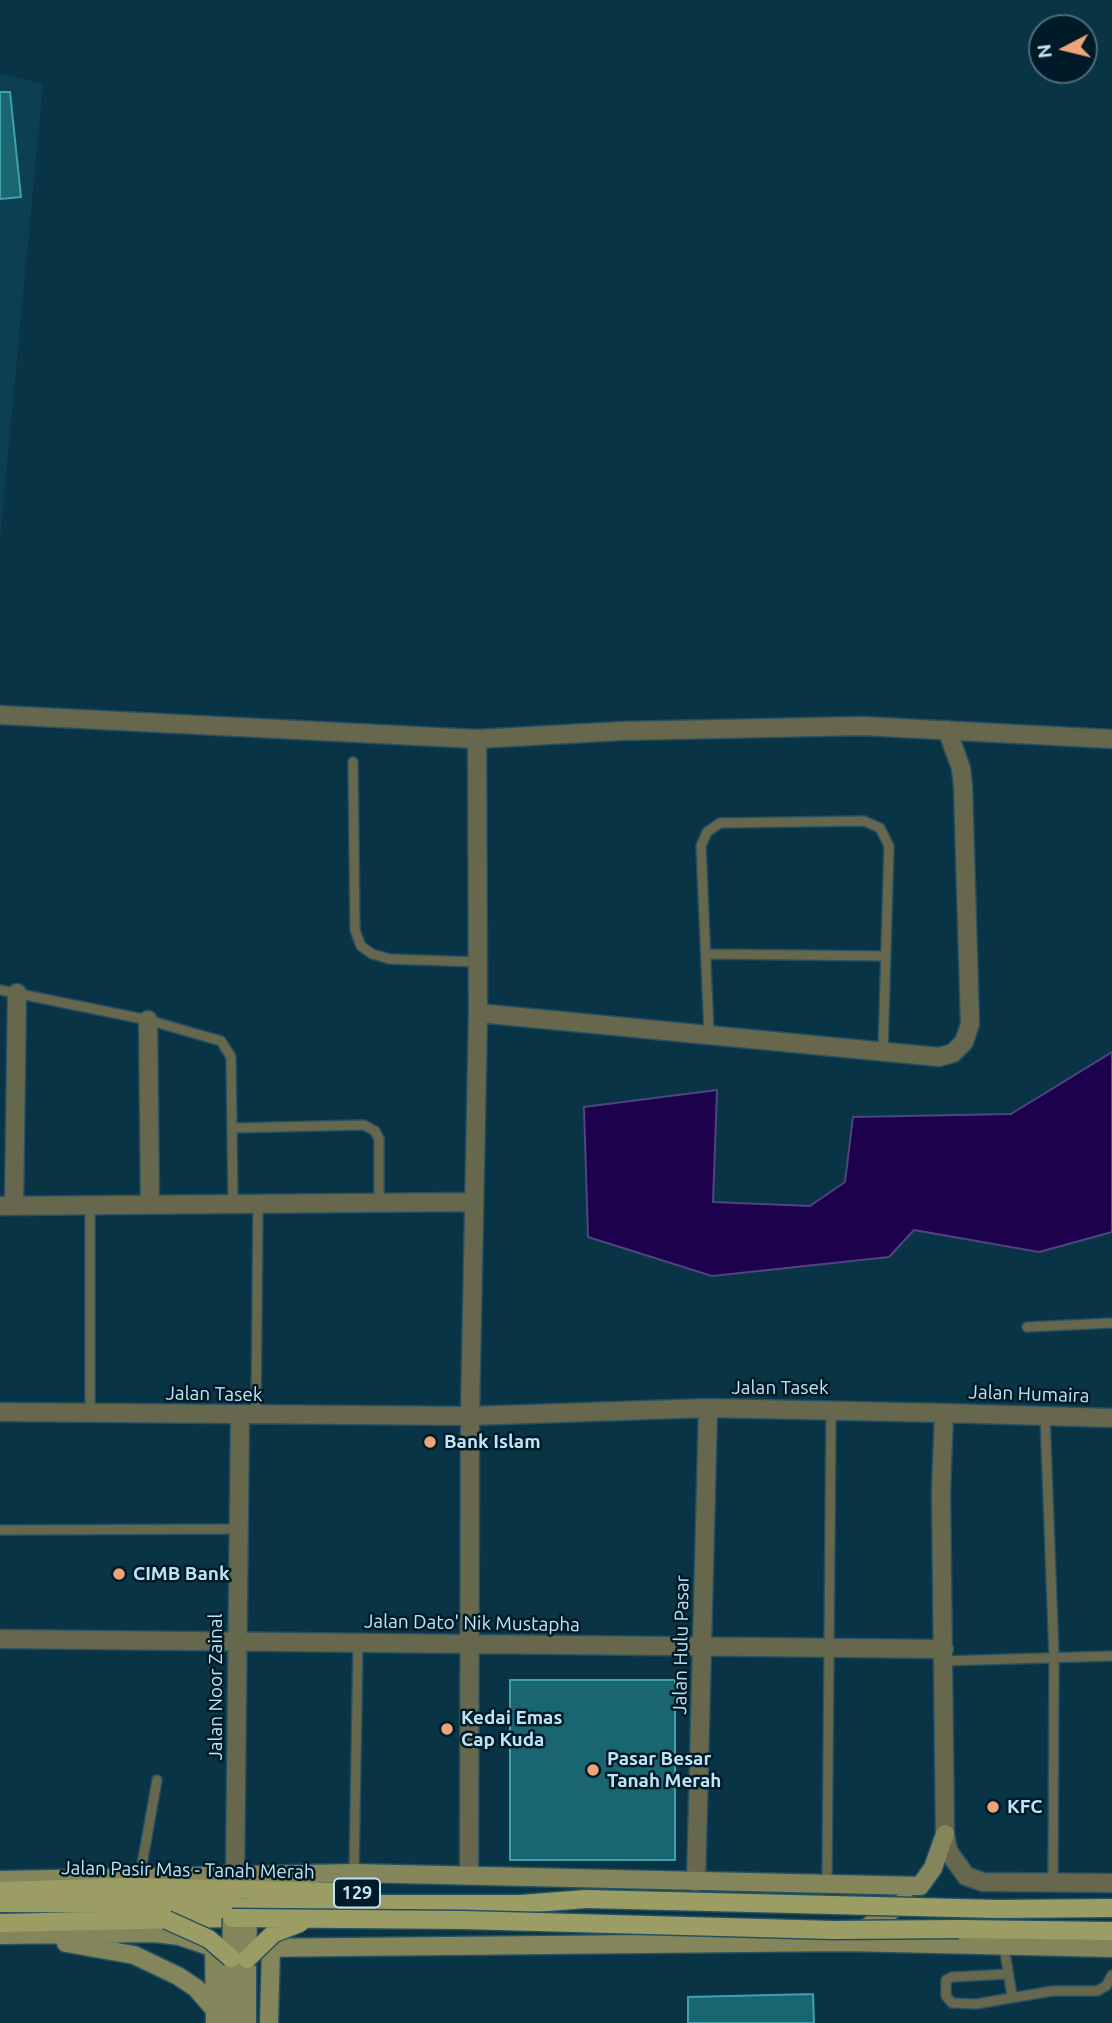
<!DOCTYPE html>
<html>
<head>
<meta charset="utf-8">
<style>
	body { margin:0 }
	#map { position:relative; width:1112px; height:2023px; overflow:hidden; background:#083445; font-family:Ubuntu,sans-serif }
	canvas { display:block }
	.north { position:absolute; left:1028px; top:14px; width:70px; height:70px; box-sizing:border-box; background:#001b28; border:2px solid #4d6b7a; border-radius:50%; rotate:263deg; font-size:19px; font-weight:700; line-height:28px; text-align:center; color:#c0e4f6 }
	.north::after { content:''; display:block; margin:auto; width:24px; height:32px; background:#f0a279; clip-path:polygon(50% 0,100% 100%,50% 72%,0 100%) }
</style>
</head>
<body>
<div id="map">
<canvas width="1112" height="2023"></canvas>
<div class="north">N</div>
</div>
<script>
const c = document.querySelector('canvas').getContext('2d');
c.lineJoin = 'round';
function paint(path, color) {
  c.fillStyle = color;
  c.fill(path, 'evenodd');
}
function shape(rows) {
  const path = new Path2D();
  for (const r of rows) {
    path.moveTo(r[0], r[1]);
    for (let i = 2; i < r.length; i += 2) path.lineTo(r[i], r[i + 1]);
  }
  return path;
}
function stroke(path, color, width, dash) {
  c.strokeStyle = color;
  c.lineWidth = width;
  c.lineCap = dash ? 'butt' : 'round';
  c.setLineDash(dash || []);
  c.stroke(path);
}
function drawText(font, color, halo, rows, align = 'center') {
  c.font = font + ' Ubuntu,sans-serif';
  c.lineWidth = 5;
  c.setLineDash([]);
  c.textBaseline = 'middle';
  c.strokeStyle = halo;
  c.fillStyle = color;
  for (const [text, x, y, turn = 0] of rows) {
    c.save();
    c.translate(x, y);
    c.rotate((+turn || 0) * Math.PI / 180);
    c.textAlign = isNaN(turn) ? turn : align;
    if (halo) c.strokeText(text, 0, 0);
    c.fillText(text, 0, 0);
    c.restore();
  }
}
const built = shape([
	[0,73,43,84,0,539]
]);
const water = shape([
	[1112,1052,1112,1232,1039,1252,914,1230,889,1257,712,1276,588,1237,584,1107,717,1090,713,1202,810,1206,845,1182,853,1117,1011,1114,1112,1052]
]);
const building = shape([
	[0,92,10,92,21,197,0,199,0,92],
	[510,1680,675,1680,675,1860,510,1860,510,1680],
	[813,1994,814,2023,688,2023,688,1997,813,1994]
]);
const lane = shape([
	[353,762,355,930,361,946,372,954,390,959,478,962],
	[706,954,886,956],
	[0,990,148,1020,221,1041,231,1057,233,1204],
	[709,1033,701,846,707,832,720,823,864,821,880,828,889,846,883,1050],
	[232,1128,364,1125,375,1131,379,1139,379,1202],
	[90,1205,90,1413],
	[1027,1327,1112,1323],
	[256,1416,258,1204],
	[1045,1416,1054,1657,1053,1881],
	[0,1530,238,1529],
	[943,1661,1112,1656],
	[354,1873,358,1643],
	[140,1876,157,1780],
	[827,1884,831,1411],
	[1004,1946,1012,1996],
	[1008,1974,952,1977,946,1980,946,1996,952,2003,976,2004,1052,1991,1097,1991,1106,1986,1112,1975]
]);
const street = shape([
	[0,715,477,739,622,731,862,726,1112,739],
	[478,1013,939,1057,953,1053,964,1042,970,1024,963,786,961,768,947,730],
	[148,1020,150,1205],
	[0,1206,472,1202],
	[14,1206,17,993],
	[0,1412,470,1416,708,1408,944,1413,941,1492,945,1834,948,1851,966,1876,983,1882,1112,1883],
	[944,1413,1112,1418],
	[0,1639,944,1649],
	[235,1874,240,1416],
	[469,1874,470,1416,478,1013,477,739],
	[696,1882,708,1408]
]);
const secondary = shape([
	[0,1880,354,1873,920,1886,933,1868,945,1834],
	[859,1933,905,1901],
	[0,1935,155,1933,179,1936,209,1946],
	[66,1943,134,1955,178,1976,196,1988,215,2010],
	[214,1948,215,2023],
	[248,1948,845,1942,1112,1948],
	[247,1959,247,2023],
	[229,2023,231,1958],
	[269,2023,271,1948]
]);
const primary = shape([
	[0,1891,127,1887,335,1892],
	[0,1903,226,1904,236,1907,247,1917],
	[0,1923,232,1918,245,1907,258,1904,521,1904,586,1899],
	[959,1929,1112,1931]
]);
const secondaryBridge = shape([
	[231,1958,232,1918],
	[247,1959,248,1918]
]);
const primaryBridge = shape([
	[586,1899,998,1909,1112,1908],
	[232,1918,463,1920,834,1930,959,1929],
	[167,1920,209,1939,231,1958],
	[247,1959,274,1933,300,1923]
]);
const markers = [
	[430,1442,7,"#f0a279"],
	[119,1574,7,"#f0a279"],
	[447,1729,7,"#f0a279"],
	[593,1770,7,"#f0a279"],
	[993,1807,7,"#f0a279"]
];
const shields = [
	[357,1893,46]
];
const shieldNames = [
	["129",357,1893]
];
const streetNames = [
	["Jalan Tasek",780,1388],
	["Jalan Tasek",214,1394,1],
	["Jalan Humaira",1029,1394,2],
	["Jalan Dato' Nik Mustapha",472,1623,1],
	["Jalan Hulu Pasar",681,1645,-89],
	["Jalan Noor Zainal",216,1687,-90],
	["Jalan Pasir Mas - Tanah Merah",188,1870,1]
];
const poiNames = [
	["Bank Islam",444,1442],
	["CIMB Bank",133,1574],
	["Kedai Emas",461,1718],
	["Cap Kuda",461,1740],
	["Pasar Besar",607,1759],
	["Tanah Merah",607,1781],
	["KFC",1007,1807]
];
paint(built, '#0d3f52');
paint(water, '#1d014d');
stroke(water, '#4e4580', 2);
paint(building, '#196570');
stroke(building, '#40a0ae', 2);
stroke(lane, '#255061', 12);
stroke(street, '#255061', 21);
stroke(secondary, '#255061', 21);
stroke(primary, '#255061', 21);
stroke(lane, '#66674c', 9);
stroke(street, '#66674c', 18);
stroke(secondary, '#84855a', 18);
stroke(primary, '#9c9d64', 18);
stroke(secondaryBridge, '#255061', 21, []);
stroke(primaryBridge, '#255061', 21, []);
stroke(secondaryBridge, '#84855a', 18);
stroke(primaryBridge, '#9c9d64', 18);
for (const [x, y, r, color] of markers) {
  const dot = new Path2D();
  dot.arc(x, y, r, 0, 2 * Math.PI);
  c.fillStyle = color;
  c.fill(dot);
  stroke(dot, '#001b28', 2.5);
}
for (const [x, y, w] of shields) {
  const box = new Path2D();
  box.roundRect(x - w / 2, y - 14.5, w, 29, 5);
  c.fillStyle = '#001b28';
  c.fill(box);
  stroke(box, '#c0e4f6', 2);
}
drawText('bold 18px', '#c0e4f6', null, shieldNames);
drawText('19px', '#c0e4f6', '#001b28', streetNames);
drawText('bold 19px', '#c0e4f6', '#001b28', poiNames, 'left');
</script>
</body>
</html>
